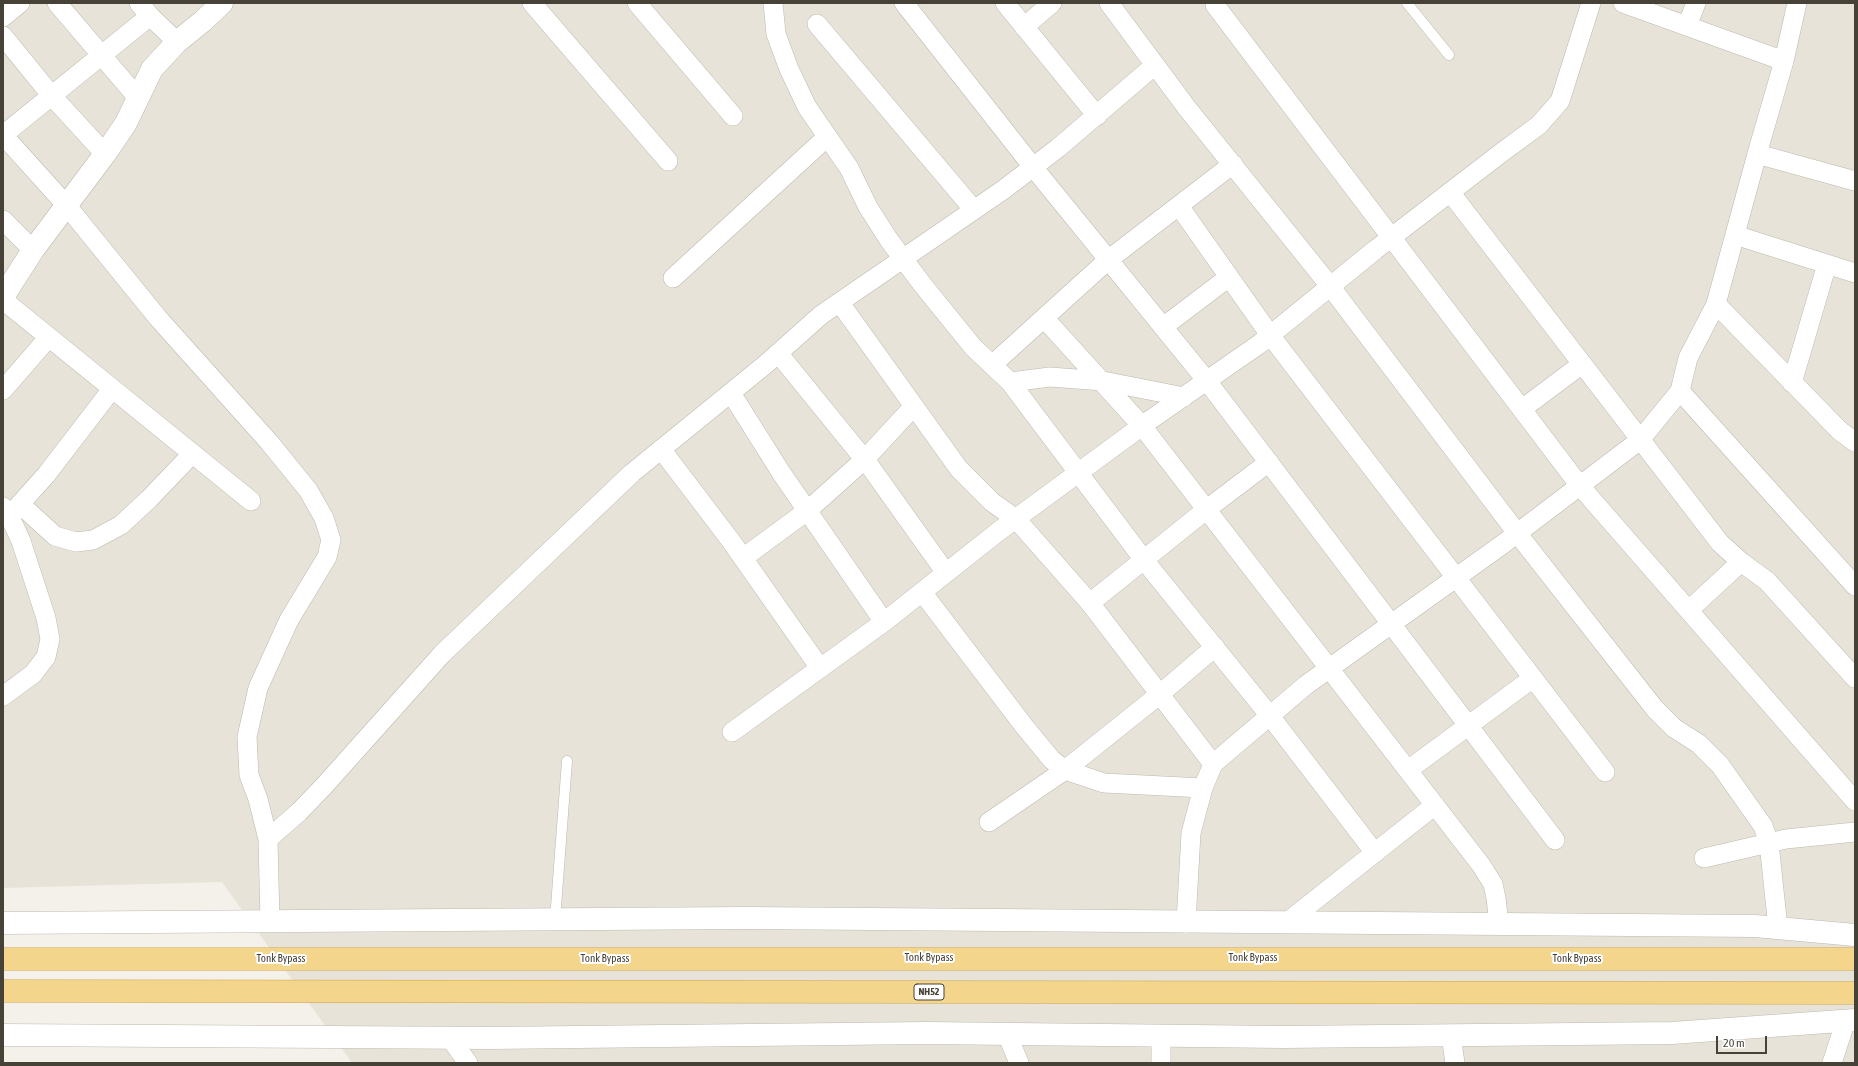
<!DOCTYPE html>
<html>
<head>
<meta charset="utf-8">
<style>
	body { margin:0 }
	#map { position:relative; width:1858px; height:1066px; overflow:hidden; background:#f3f1ea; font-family:"Asap Condensed",sans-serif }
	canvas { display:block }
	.frame { position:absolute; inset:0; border:4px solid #474238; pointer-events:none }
	.scale { position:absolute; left:1716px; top:1036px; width:51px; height:18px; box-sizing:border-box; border:2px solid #474238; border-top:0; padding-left:5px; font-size:12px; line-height:14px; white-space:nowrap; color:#474238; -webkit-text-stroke:3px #fff; paint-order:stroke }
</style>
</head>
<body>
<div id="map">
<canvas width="1858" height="1066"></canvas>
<div class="frame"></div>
<div class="scale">20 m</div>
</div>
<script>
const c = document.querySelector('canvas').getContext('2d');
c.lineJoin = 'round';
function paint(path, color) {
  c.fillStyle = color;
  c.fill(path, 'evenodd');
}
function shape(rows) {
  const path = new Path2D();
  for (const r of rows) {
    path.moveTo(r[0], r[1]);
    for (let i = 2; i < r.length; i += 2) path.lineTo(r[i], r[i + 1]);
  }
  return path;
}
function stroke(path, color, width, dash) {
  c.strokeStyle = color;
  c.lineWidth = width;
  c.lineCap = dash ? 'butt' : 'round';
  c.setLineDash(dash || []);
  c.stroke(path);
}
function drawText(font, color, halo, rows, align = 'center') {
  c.font = font + ' "Asap Condensed",sans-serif';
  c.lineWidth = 4;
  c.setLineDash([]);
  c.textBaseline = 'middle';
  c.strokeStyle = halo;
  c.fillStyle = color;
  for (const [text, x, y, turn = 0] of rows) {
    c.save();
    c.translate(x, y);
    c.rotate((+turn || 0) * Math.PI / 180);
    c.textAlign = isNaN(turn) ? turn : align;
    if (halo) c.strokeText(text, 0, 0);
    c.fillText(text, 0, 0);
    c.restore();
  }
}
const residential = shape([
	[3,3,1855,3,1855,1063,352,1063,222,882,3,888]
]);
const service = shape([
	[1407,3,1449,55],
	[555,920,567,761]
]);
const minor = shape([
	[57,3,138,98],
	[139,3,150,16,177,42],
	[532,3,668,161],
	[637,3,733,116],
	[773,3,776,34,789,69,807,107,849,168,868,207,889,240,922,284,973,347,1010,382,1144,560,1270,716,1375,853],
	[904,3,1033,167,1207,381,1555,840],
	[1005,3,1097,116],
	[1109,3,1187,108,1330,286,1517,533,1655,709,1674,728,1699,744,1720,765,1763,826,1769,843,1778,928],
	[1623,3,1784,61],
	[1215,5,1580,486,1855,801],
	[3,17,20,3],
	[817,24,974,210],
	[1687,26,1696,3],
	[1024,27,1052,3],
	[3,36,51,95,105,154],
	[3,135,67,206,158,318,269,442,308,490,324,518,331,540,327,557,289,620,258,688,247,737,249,775,258,799,268,839,270,922],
	[3,135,150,16],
	[1757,154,1784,61,1797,3],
	[1450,192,1720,543,1741,562,1767,581,1855,678],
	[1179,206,1270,335,1605,772],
	[3,220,33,250],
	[1735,235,1855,273],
	[673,278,827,137],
	[3,300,251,501],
	[840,303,959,469,992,502,1016,519,1090,603,1213,764],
	[1716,304,1840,431,1855,442],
	[1044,318,1142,426,1481,865,1493,884,1496,898,1499,924],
	[1163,327,1229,277],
	[778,353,869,465,946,573],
	[992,365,1108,260,1233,164],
	[1010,382,1050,377,1103,381,1184,397],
	[1792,383,1827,264],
	[3,390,49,337],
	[1680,391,1855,586],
	[731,393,782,474,884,622],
	[1522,409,1582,364],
	[661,449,731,541,820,668],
	[20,504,55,536,76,542,93,540,121,525,149,499,192,454],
	[3,507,9,515,21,541,46,618,50,639,46,657,33,674,3,696],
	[11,514,46,475,112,389],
	[743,558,807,511,864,460,914,406],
	[922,592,1024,726,1052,760,1065,770,1104,783,1203,788],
	[1090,603,1207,509,1269,462],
	[1689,610,1741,562],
	[732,732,884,622,999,531,1150,420,1258,345,1375,250,1501,153,1539,125,1560,101,1591,3],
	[1408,770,1533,678],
	[989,822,1065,770,1160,694,1215,647],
	[268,839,299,812,324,786,442,654,632,473,766,364,821,315,1003,190,1058,148,1155,65],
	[1704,858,1786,839,1855,832],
	[1186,923,1191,833,1203,788,1213,764,1306,685,1503,544,1640,440,1680,391,1688,358,1716,304,1757,154,1855,181],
	[1286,923,1435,805],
	[1007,1034,1019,1063],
	[1451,1035,1455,1063],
	[450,1038,468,1063],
	[1161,1063,1161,1036],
	[1832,1063,1846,1020]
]);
const tertiary = shape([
	[3,297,33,250,105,154,126,123,152,69,177,42,203,21,222,3],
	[3,923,747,918,1755,926,1855,935],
	[3,1035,490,1038,926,1033,1283,1037,1672,1033,1855,1020]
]);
const trunk = shape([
	[3,959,1855,959],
	[3,991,1855,993]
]);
const shields = [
	[929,992,30]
];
const shieldNames = [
	["NH52",929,992]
];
const streetNames = [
	["Tonk Bypass",929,958],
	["Tonk Bypass",1253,958],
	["Tonk Bypass",281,959],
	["Tonk Bypass",605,959],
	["Tonk Bypass",1577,959]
];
paint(residential, '#e7e3d8');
stroke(service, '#beb9ad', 11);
stroke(minor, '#beb9ad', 20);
stroke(tertiary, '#beb9ad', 23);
stroke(trunk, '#d0a247', 23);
stroke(service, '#fff', 10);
stroke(minor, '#fff', 19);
stroke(tertiary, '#fff', 22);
stroke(trunk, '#f3d68c', 22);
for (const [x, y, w] of shields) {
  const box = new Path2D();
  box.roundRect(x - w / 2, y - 8, w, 16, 3);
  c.fillStyle = '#fff';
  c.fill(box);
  stroke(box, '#474238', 1);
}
drawText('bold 10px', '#474238', null, shieldNames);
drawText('11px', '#474238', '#fff', streetNames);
</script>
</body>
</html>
